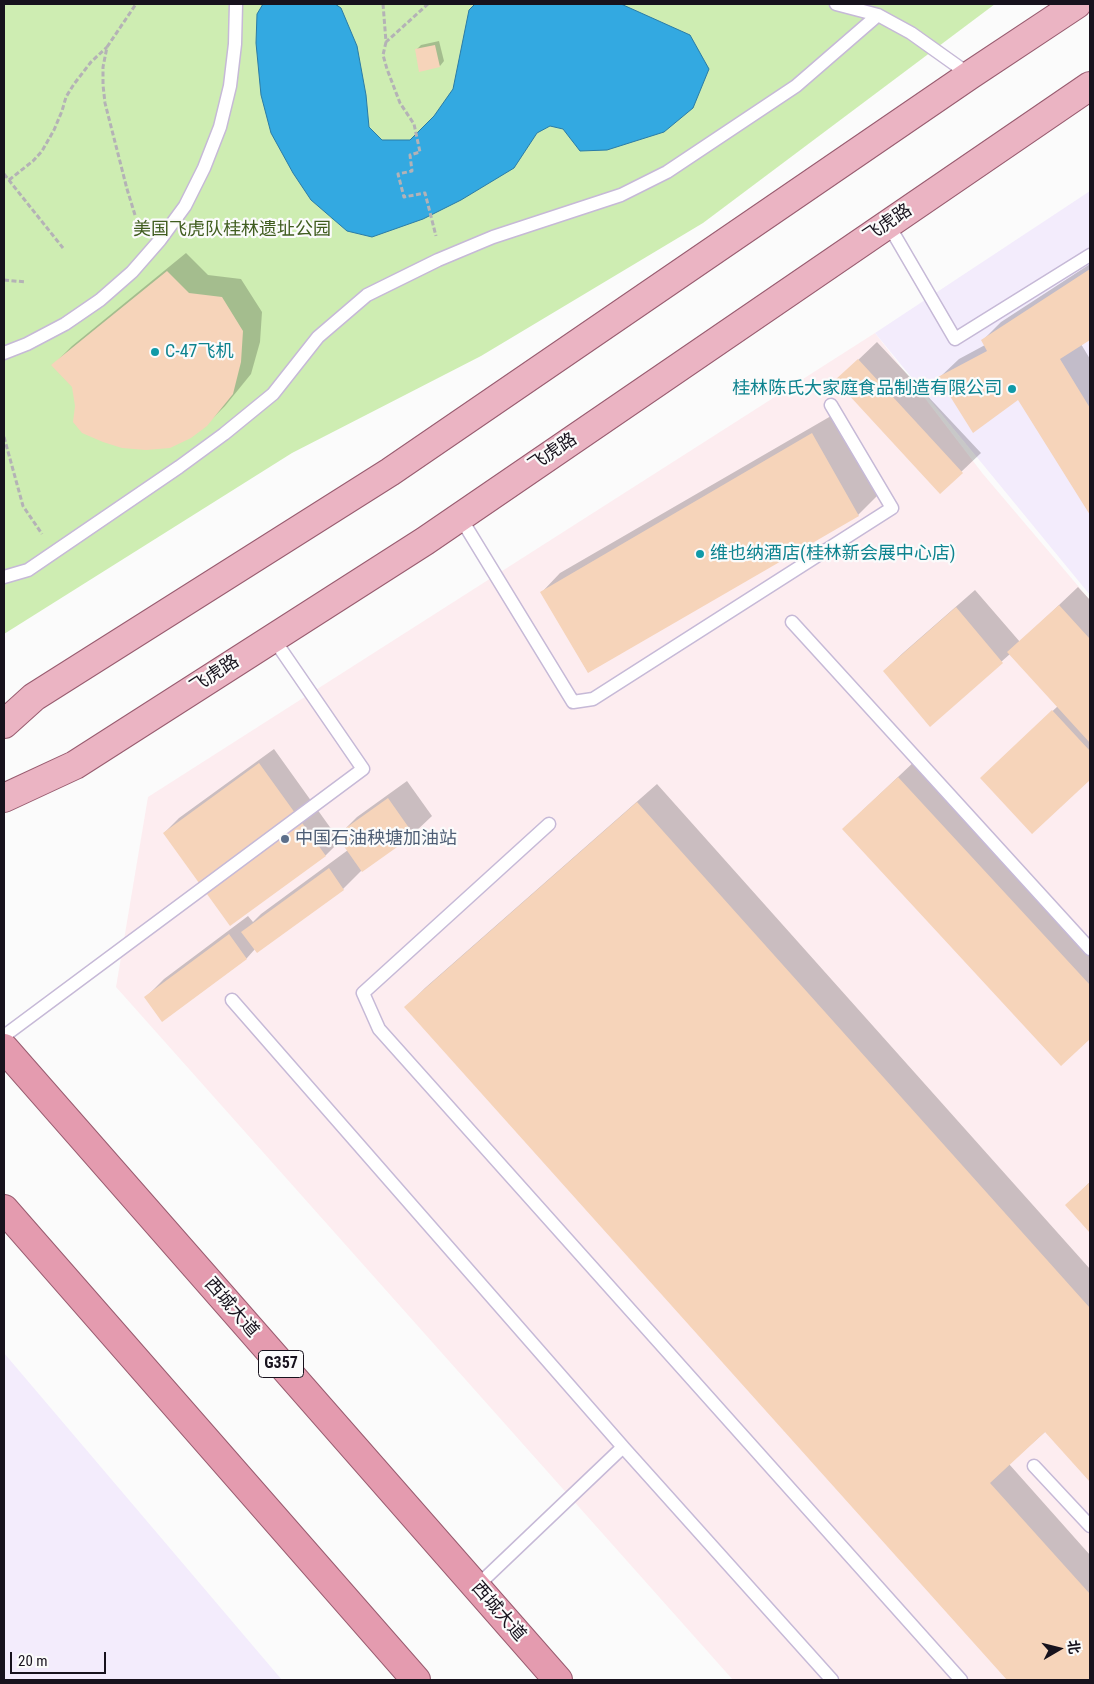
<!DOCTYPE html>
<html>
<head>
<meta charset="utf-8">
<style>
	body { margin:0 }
	#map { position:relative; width:1094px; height:1684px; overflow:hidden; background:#fbfbfb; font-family:"Roboto Condensed","Noto Sans SC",sans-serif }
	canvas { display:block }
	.frame { position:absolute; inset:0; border:5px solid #17121d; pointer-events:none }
	.north { position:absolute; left:1034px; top:1624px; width:50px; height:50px; -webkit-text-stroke:4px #fbfbfb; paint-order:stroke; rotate:82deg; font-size:14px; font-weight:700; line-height:20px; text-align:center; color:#17121d }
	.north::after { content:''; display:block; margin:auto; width:18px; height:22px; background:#17121d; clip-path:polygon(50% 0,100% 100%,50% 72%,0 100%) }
	.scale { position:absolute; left:10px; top:1652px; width:96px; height:22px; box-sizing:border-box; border:2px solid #17121d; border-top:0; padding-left:6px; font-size:15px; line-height:18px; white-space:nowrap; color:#17121d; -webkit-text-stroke:4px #fbfbfb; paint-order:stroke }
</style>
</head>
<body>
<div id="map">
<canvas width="1094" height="1684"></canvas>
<div class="frame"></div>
<div class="north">北</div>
<div class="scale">20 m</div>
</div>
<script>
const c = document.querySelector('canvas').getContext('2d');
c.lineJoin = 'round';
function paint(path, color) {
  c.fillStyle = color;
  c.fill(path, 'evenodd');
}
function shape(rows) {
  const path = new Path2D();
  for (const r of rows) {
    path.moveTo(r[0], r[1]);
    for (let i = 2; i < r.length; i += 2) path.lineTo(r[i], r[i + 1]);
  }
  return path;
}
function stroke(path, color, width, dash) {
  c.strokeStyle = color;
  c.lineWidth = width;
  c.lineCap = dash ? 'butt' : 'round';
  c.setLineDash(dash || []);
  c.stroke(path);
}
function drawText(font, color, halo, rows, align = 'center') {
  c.font = font + ' "Roboto Condensed","Noto Sans SC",sans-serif';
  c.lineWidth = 4.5;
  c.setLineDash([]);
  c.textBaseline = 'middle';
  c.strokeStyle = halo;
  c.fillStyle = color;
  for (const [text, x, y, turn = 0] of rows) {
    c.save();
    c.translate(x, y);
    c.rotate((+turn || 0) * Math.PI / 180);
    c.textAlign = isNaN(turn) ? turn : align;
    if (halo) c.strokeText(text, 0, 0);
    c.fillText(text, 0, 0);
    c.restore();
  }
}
const commercial = shape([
	[875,333,983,474,1090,600,1090,1680,733,1680,116,987,148,797]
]);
const built = shape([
	[1090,191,1090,595,875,333],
	[4,1353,282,1680,4,1680]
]);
const green = shape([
	[4,4,995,4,703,223,481,356,292,453,4,634]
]);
const water = shape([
	[263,4,335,4,341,8,357,46,366,95,369,127,382,140,410,140,434,116,453,89,469,10,475,4,621,4,690,35,709,69,693,108,664,132,607,150,580,151,563,129,550,126,537,133,514,168,461,200,423,219,372,237,347,231,311,200,293,173,271,133,261,95,256,43,257,14,263,4]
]);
const shadow = shape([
	[439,41,444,61,440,66,416,50,421,45],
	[186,253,208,275,241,279,262,312,260,342,251,374,225,406,206,425,76,406,73,387,53,365,72,346],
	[1090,264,1090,338,1081,344,1090,359,1090,512,1018,398,940,377,959,359,985,345,983,340,1001,322],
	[877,342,981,453,940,492,856,362],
	[831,416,877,496,858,515,588,672,542,592,560,573],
	[1078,587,1090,600,1090,778,1032,832,1000,760,1058,706,1010,654,930,725,884,671,903,653,975,590,1020,642],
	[274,749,337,837,357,817,407,781,432,816,413,834,362,870,343,889,255,949,247,958,163,1020,146,997,164,979,248,916,253,922,261,914,348,850,341,840,326,855,230,924,164,833,179,818],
	[917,759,1090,946,1090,1037,1062,1064,862,811],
	[657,784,1090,1269,1090,1481,1046,1431,1009,1464,1090,1555,1090,1680,1008,1680,406,1007,425,988],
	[1090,1182,1090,1231,1067,1205]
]);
const building = shape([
	[435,45,440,67,419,72,415,49],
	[1090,269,1090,340,1060,359,1090,408,1090,515,1018,400,973,433,938,377,987,351,981,340],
	[167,271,189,293,222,297,243,331,241,362,233,394,207,426,191,438,170,448,146,450,122,448,103,442,82,433,73,422,75,406,72,387,51,365],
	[858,359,963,473,940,494,835,380],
	[812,433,859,516,588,673,540,592],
	[1059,605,1090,639,1090,743,1007,652],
	[956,607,1003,663,930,727,883,671],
	[1052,710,1090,751,1090,780,1032,834,980,778],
	[259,763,326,856,230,926,163,833],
	[898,777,1090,985,1090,1039,1061,1066,842,829],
	[388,798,414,835,362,872,336,835],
	[637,802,1090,1308,1090,1482,1045,1432,990,1483,1090,1594,1090,1680,1007,1680,404,1007],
	[329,868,344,890,257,953,241,932],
	[229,934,247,959,162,1022,144,997],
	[1090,1182,1090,1233,1065,1205]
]);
const path = shape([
	[383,4,386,42,428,4],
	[386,42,383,55,387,69,400,103,414,124,420,152,410,155,412,171,398,174,404,197,425,193,436,236],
	[4,174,63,248],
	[9,180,33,161,42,151,54,130,62,111,66,97,74,84,91,62,107,47],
	[135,215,127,189,105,103,103,85,103,67,107,47,136,4],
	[4,280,26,282],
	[4,437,23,506,42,534]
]);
const service = shape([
	[836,4,878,15,911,33,970,75],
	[888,224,955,339,1090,255],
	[4,353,27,344,65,324,100,300,132,272,160,240,185,206,204,168,220,127,230,86,235,44,236,4],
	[460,517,573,702,593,699,892,508,831,405],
	[4,577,28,570,179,467,224,434,273,394,318,337,367,295,438,260,493,237,621,195,667,172,796,86,878,15],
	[792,622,1090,949],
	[549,824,363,993,379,1029,961,1680],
	[232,1000,623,1447],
	[4,1036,363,769,273,638],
	[1034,1466,1090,1526],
	[476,1587,623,1447,832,1680]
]);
const primary = shape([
	[4,724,34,697,390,472,970,75,1077,4],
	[4,798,75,765,425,541,1090,86]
]);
const trunk = shape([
	[4,1048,558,1680],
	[4,1209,416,1680]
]);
const markers = [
	[155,352,5,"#0f9aa8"],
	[1012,389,5,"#0f9aa8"],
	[700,554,5,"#0f9aa8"],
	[285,839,5,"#5c6f8a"]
];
const shields = [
	[281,1364,45]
];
const shieldNames = [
	["G357",281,1364]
];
const streetNames = [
	["飞虎路",888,224,-34],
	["飞虎路",553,453,-34],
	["飞虎路",215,675,-33],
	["西城大道",231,1308,49],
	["西城大道",498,1612,49]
];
const parkNames = [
	["美国飞虎队桂林遗址公园",232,230]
];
const cultureNames = [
	["C-47飞机",165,352],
	["桂林陈氏大家庭食品制造有限公司",1002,389,"right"],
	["维也纳酒店(桂林新会展中心店)",710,554]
];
const serviceNames = [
	["中国石油秧塘加油站",295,839]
];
paint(commercial, '#fdedf0');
paint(built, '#f3ecfc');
paint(green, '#ceedb2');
paint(water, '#33a9e1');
stroke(water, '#2b7ca6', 1);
paint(shadow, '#0003');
paint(building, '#f6d4ba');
stroke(service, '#c6b9d7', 15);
stroke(primary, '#985b6f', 30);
stroke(trunk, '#985b6f', 30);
stroke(path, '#b4b2b6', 3, [5, 2.5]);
stroke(service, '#fff', 12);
stroke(primary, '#ebb4c3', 28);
stroke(trunk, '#e49baf', 28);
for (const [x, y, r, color] of markers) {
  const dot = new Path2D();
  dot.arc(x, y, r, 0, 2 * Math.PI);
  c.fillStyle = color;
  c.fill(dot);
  stroke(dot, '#fbfbfb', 2);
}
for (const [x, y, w] of shields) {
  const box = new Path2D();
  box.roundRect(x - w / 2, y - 13.5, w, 27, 4);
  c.fillStyle = '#fbfbfb';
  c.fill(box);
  stroke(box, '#17121d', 1);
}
drawText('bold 16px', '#17121d', null, shieldNames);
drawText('18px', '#17121d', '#fbfbfb', streetNames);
drawText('18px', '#405d1f', '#fbfbfb', parkNames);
drawText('18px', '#0d838f', '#fbfbfb', cultureNames, 'left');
drawText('18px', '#4e5e75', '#fbfbfb', serviceNames, 'left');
</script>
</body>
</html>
